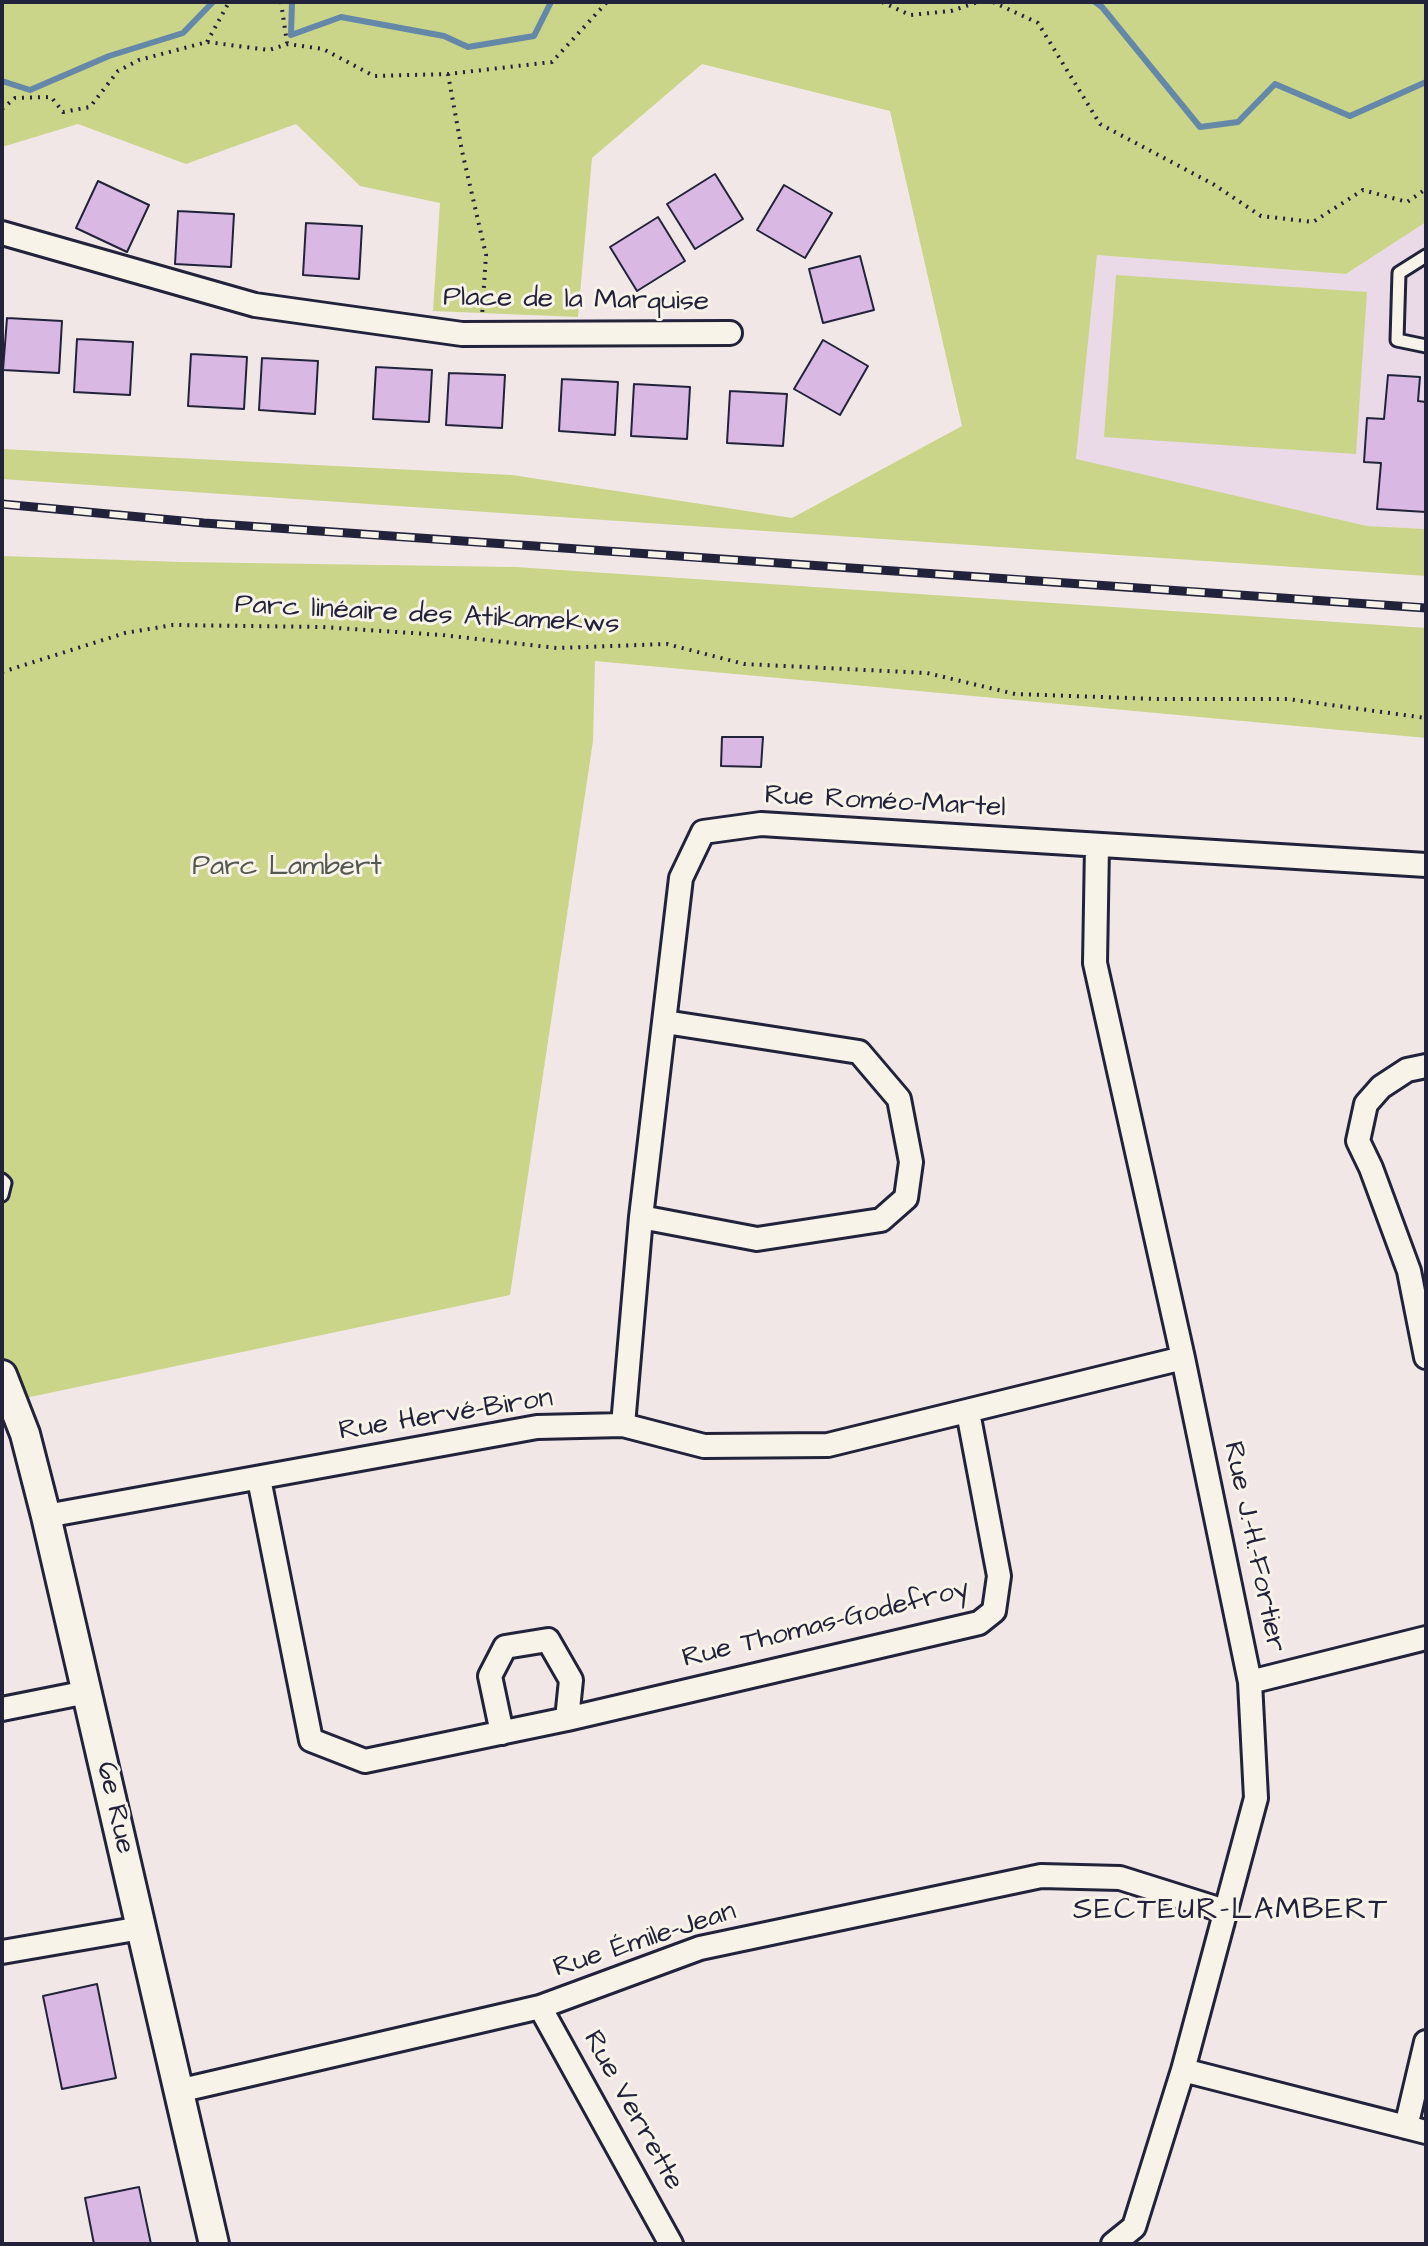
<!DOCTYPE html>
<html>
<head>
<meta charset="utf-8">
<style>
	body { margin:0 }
	#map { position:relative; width:1428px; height:2246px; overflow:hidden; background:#f1e7e7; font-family:"Architects Daughter",sans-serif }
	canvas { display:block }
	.frame { position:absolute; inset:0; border:4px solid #22223b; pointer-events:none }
</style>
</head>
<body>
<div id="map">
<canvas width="1428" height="2246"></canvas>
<div class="frame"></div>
</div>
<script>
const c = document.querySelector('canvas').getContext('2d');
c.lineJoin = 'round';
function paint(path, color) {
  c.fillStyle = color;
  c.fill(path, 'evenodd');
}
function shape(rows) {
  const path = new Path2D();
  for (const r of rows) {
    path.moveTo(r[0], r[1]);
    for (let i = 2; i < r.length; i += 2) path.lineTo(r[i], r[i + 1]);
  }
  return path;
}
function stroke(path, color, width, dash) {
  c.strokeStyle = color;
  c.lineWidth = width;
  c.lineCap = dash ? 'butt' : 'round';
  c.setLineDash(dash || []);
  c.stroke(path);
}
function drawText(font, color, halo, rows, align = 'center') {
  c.font = font + ' "Architects Daughter",sans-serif';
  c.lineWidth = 6;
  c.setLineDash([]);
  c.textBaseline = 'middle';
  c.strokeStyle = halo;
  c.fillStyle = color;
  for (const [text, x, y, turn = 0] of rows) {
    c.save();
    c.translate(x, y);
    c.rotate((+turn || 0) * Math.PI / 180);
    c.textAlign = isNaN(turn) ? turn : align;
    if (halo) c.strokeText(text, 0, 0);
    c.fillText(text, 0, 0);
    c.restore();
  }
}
const built = shape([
	[1426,222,1426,529,1367,526,1076,460,1097,255,1346,274]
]);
const green = shape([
	[2,2,1426,2,1426,222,1346,274,1097,255,1076,459,1367,526,1426,529,1426,576,2,479,2,449,512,475,792,518,962,426,890,111,702,64,592,158,578,317,433,311,440,203,360,186,296,124,186,164,78,124,2,147],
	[1116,275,1367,292,1356,454,1104,437],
	[2,556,182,562,516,567,1426,628,1426,738,595,661,593,741,510,1295,21,1399,2,1361]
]);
const stream = shape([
	[292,2,291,35,341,17,444,36,468,47,534,36,551,2],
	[1095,2,1102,7,1200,127,1238,122,1275,84,1350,116,1426,82],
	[2,81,30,90,109,56,183,33,213,2]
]);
const building = shape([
	[715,174,743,219,695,249,667,204,715,174],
	[98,181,149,205,127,252,76,228,98,181],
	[784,185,832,213,805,258,757,230,784,185],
	[178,211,234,214,231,267,175,264,178,211],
	[658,217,685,261,637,291,610,247,658,217],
	[306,223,362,226,359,279,303,275,306,223],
	[860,256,874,310,823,323,809,269,860,256],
	[7,318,62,321,59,373,3,370,7,318],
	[77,339,133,342,130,395,74,392,77,339],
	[823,340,868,366,840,415,794,389,823,340],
	[191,354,247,357,244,409,188,406,191,354],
	[262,358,318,361,315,414,259,410,262,358],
	[376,367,432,370,429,422,373,419,376,367],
	[449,373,505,375,502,428,446,425,449,373],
	[1388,375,1420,377,1418,401,1426,402,1426,512,1377,509,1381,463,1364,462,1367,418,1384,419,1388,375],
	[562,379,618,382,615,435,559,431,562,379],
	[634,384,690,387,687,439,631,436,634,384],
	[730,391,787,394,783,446,727,443,730,391],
	[722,737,763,737,761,767,721,766,722,737],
	[97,1984,116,2078,62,2089,43,1996,97,1984],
	[139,2187,151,2244,94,2244,85,2198,139,2187]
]);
const path = shape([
	[281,2,287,43],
	[882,2,910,15,951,11,978,2],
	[993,2,1038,23,1100,124,1213,184,1261,216,1313,222,1363,190,1407,202,1426,189],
	[207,42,229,2],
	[448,74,462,151,486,255,482,316],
	[2,109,15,98,51,97,63,112,90,107,118,71,139,60,207,42,269,50,288,44,323,49,374,76,448,74,552,62,607,2],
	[2,672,125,633,173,625,322,627,442,635,557,648,667,644,744,664,927,673,1015,694,1157,699,1287,699,1426,718]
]);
const service = shape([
	[1426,256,1399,273,1397,340,1426,346],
	[2,1180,5,1183,2,1195]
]);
const minor = shape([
	[2,233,255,305,462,334,730,333],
	[1097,846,1095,963,1183,1358,1250,1682,1256,1798,1183,2070,1134,2227,1113,2244],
	[1426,1066,1407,1070,1381,1087,1366,1104,1358,1141,1371,1168,1409,1271,1426,1357],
	[641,1217,757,1239,881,1220,906,1198,911,1162,899,1099,859,1052,665,1022],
	[623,1425,641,1217,681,878,703,832,761,824,1426,865],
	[259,1479,311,1740,365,1761,567,1719,979,1623,994,1611,999,1576,968,1412],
	[46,1516,537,1427,623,1425,704,1446,828,1445,1183,1358],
	[1250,1682,1426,1638],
	[2,1709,87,1692],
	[502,1733,490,1676,505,1647,548,1640,571,1680,567,1719],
	[2,1952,141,1928],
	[540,2007,671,2244],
	[1183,2070,1426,2132],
	[178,2091,540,2007,700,1948,1041,1876,1120,1878,1225,1911],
	[1406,2127,1426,2042]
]);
const tertiary = shape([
	[2,1375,25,1434,46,1516,214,2244]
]);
const rail = shape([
	[2,504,204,523,1426,608]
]);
const streetNames = [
	["Place de la Marquise",576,301,1],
	["Parc linéaire des Atikamekws",427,616,3],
	["Rue Roméo-Martel",885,803,3],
	["Rue Hervé-Biron",446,1416,-9],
	["Rue J.-H.-Fortier",1253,1547,78],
	["Rue Thomas-Godefroy",826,1625,-14],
	["6e Rue",114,1808,77],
	["Rue Émile-Jean",645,1941,-18],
	["Rue Verrette",632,2111,61]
];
const parkNames = [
	["Parc Lambert",287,868]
];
const neighbourhoodNames = [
	["SECTEUR-LAMBERT",1231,1912]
];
paint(built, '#ead9e6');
paint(green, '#cad589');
stroke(stream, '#6588a8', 6);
paint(building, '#d9b8e4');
stroke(building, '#22223b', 2);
stroke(service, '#22223b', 17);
stroke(minor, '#22223b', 28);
stroke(tertiary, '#22223b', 34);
stroke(path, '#22223b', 4, [2, 6]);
stroke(service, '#f7f3e8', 11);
stroke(minor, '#f7f3e8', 22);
stroke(tertiary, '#f7f3e8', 28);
stroke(rail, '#22223b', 9);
stroke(rail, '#f7f3e8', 6, [18]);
drawText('28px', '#22223b', '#f7f3e8', streetNames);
drawText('28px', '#545852', '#f7f3e8', parkNames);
c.letterSpacing = '2px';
drawText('30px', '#22223b', '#f7f3e8', neighbourhoodNames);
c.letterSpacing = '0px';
</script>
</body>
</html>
